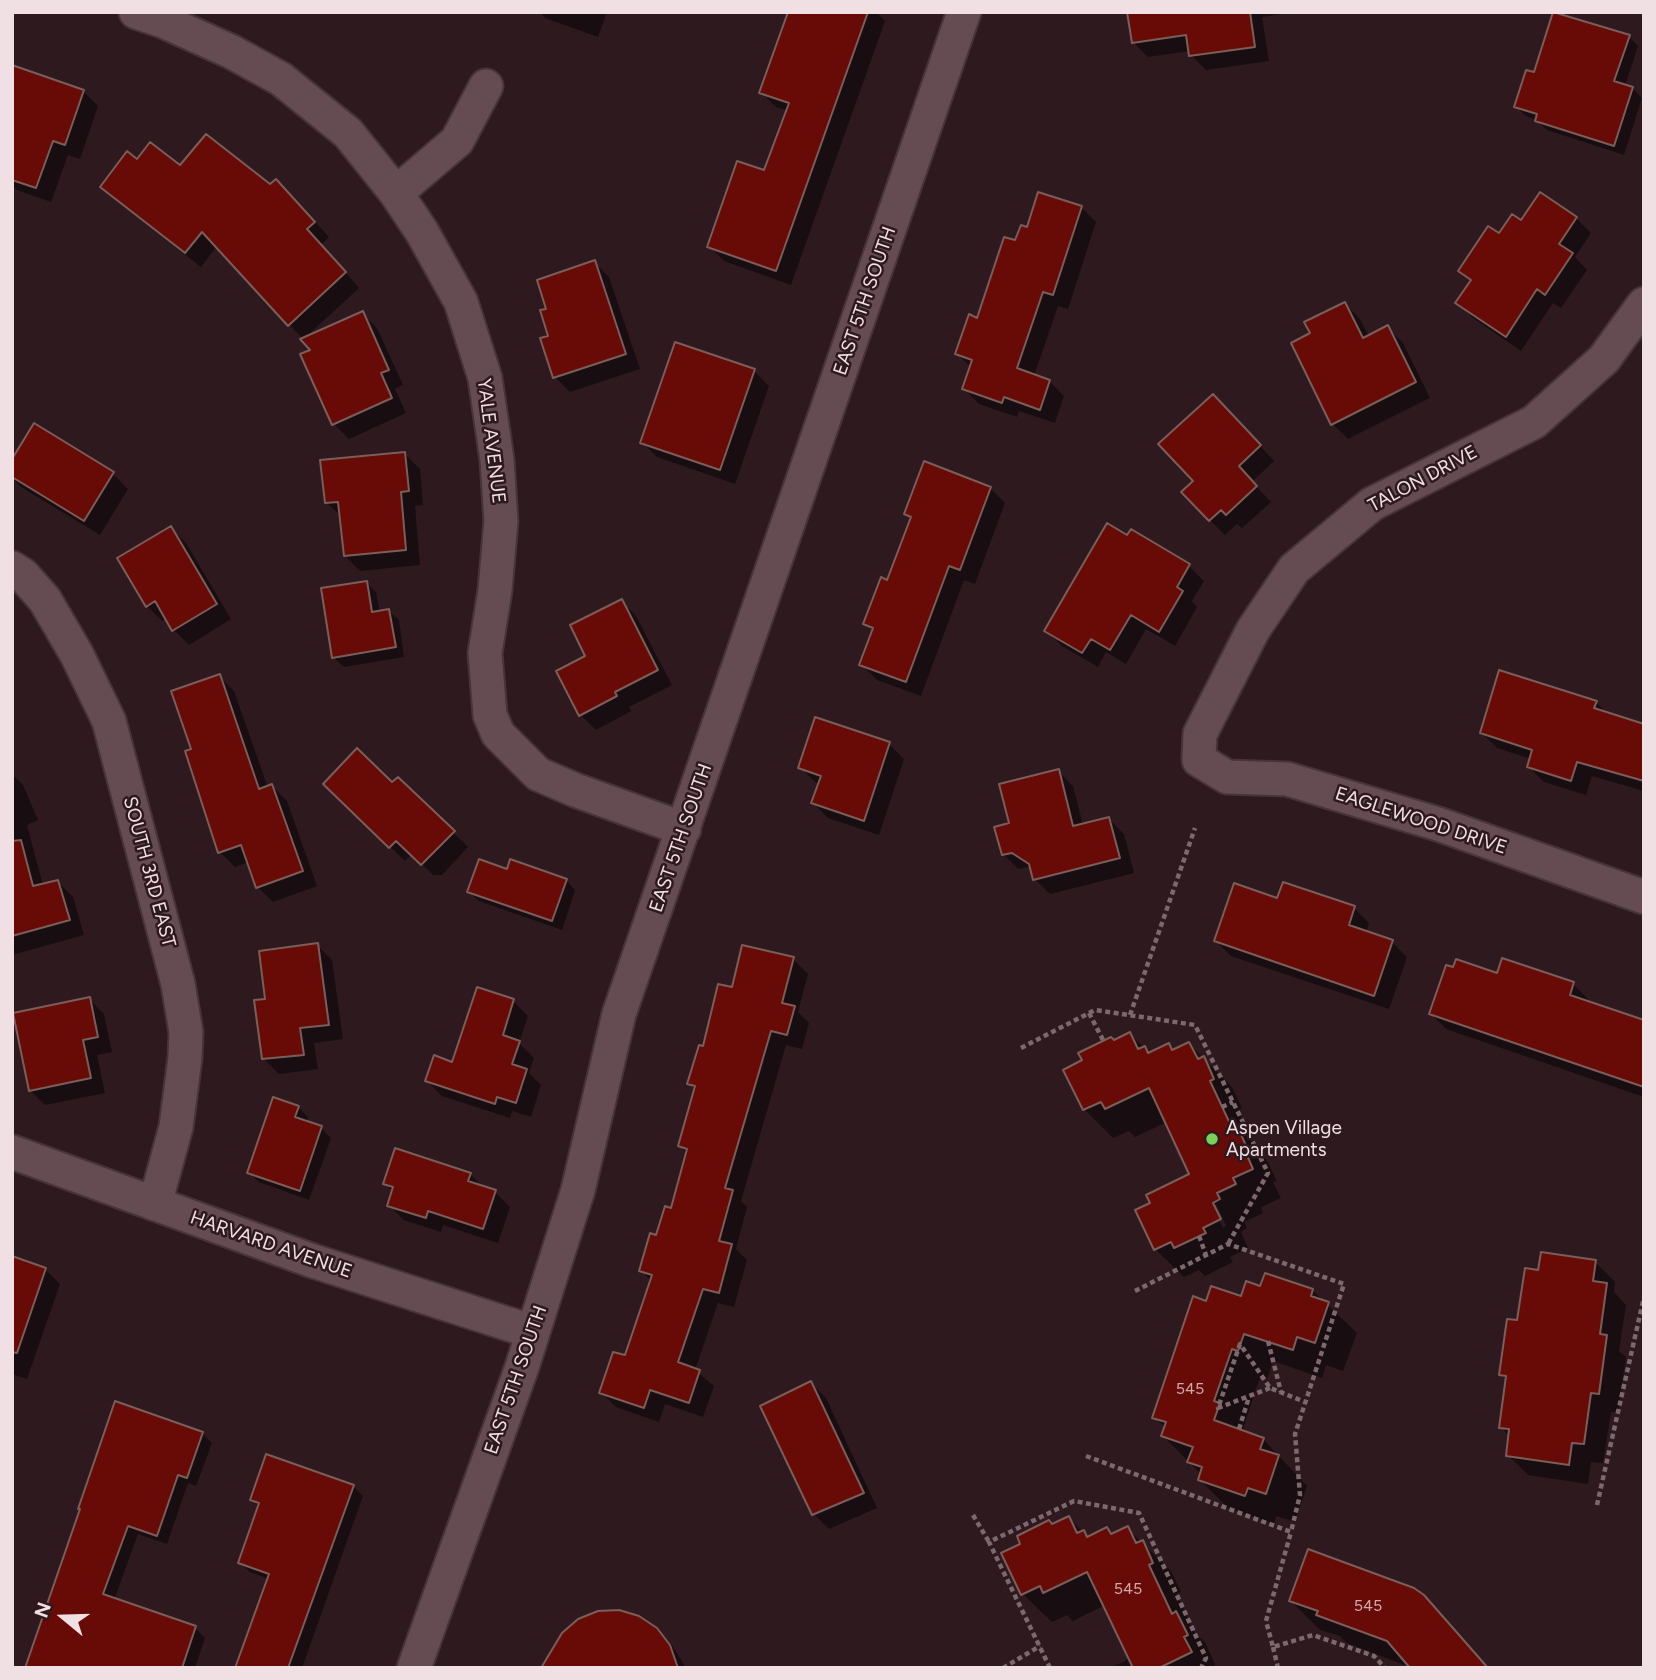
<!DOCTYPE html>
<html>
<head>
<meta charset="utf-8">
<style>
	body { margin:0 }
	#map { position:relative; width:1656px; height:1680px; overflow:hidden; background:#2e191f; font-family:Figtree,sans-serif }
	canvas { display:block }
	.frame { position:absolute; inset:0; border:14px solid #f0e0e3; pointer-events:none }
	.north { position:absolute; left:28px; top:1582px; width:70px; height:70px; -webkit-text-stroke:5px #2e191f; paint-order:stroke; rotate:289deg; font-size:19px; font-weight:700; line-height:28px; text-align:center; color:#f0e0e3 }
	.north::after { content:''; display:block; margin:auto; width:24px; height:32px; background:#f0e0e3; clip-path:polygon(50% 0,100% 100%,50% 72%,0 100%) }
</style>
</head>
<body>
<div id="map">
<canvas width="1656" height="1680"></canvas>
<div class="frame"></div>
<div class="north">N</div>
</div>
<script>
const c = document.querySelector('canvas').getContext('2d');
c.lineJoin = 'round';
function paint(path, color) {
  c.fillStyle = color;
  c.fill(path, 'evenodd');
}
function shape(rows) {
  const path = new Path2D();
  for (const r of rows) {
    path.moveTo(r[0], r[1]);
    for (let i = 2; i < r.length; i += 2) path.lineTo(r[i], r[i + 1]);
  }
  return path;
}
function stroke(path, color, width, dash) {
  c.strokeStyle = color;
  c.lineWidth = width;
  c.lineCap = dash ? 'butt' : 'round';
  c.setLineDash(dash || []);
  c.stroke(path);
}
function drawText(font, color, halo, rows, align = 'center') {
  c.font = font + ' Figtree,sans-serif';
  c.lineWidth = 5;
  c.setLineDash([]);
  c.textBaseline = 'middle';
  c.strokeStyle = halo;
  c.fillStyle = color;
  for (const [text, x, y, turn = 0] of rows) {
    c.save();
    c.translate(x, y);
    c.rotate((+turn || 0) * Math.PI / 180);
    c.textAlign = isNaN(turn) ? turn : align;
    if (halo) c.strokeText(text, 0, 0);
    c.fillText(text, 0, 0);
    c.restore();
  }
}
const shadow = shape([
	[540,12,607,12,598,37,545,18],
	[790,12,876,12,885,21,791,285,724,261,709,246,765,173,788,111,776,107,761,92],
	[1129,12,1295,12,1262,17,1269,61,1206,70,1191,55,1190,51,1148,57,1133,42],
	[1629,37,1638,46,1625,86,1632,88,1642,98,1624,155,1547,130,1536,120,1526,116,1516,107,1535,75],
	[83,91,98,106,80,159,68,155,51,202,17,190,12,186,12,144],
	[181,168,271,186,291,196,329,237,321,245,359,288,306,337,362,313,377,328,403,385,395,389,406,413,349,439,334,424,303,355,313,350,217,246,201,267,117,201,103,186],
	[1081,207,1096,222,1068,309,1058,306,1034,376,1049,381,1064,396,1055,423,1019,411,1017,417,979,404,964,389,972,368,957,354,979,320,1017,243,1028,230],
	[1576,218,1591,233,1575,257,1587,270,1561,308,1553,303,1521,351,1473,318,1458,303,1471,282,1460,271,1500,236,1522,222],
	[594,262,609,277,640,369,570,392,555,377,548,310],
	[1345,304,1360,319,1369,337,1388,328,1403,343,1430,398,1348,439,1333,424,1312,334],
	[754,371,769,386,735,484,657,457,642,442],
	[1228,411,1274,461,1252,482,1271,502,1242,528,1237,524,1225,535,1210,520,1195,482],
	[34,425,113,474,128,489,100,535,21,487,12,477,12,462],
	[405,454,420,469,423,505,415,506,420,565,360,571,345,556,342,517,326,502],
	[990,488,1005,503,975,584,964,580,921,696,877,680,862,665,874,632,865,624,888,582,912,519,907,514],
	[171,528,186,543,231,619,189,645,174,630,167,618,162,621,147,606],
	[1189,566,1204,581,1192,601,1197,607,1175,646,1146,629,1126,664,1106,652,1098,667,1062,646,1047,631],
	[366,582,376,592,380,612,389,611,399,620,404,657,344,667,334,658],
	[621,601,636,616,672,685,629,707,631,711,596,730,581,715,587,657],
	[219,676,234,691,268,788,272,786,287,801,317,886,273,902,258,887,249,862,235,867,220,852,193,750],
	[1596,702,1608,714,1644,726,1644,791,1592,776,1586,795,1544,782,1529,767,1531,759,1497,748,1482,733],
	[889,744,904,759,879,835,828,818,813,803,820,784,815,782,800,767],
	[1058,771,1073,786,1083,825,1109,819,1124,834,1134,873,1050,894,1035,879,1032,869,1028,867,1018,869,1003,854,1011,824],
	[12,774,23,785,38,820,27,825,43,885,58,882,73,897,84,935,12,955],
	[398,779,468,847,442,875,433,875,412,854,405,861,340,799,392,785],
	[508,872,566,880,575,890,562,930,479,901,469,892],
	[1284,884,1354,908,1369,923,1366,933,1392,942,1407,957,1389,1009,1231,956,1216,941,1279,900],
	[317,945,332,960,343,1039,314,1043,318,1069,279,1074,264,1059,256,1002,267,1000],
	[793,959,808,974,798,1012,809,1023,802,1049,786,1045,741,1201,747,1207,736,1249,747,1260,734,1307,718,1303,695,1370,714,1386,703,1417,665,1404,659,1422,616,1407,601,1392,626,1358,652,1282,641,1270,672,1210,687,1154,680,1146,696,1090,689,1083,733,989],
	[1498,975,1573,984,1588,999,1587,1002,1644,1030,1644,1097,1446,1029,1431,1014],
	[89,999,104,1014,112,1052,97,1055,105,1093,45,1105,30,1090],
	[513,1001,528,1016,519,1043,534,1058,529,1073,541,1085,531,1117,512,1111,510,1118,442,1096,427,1081,453,1064],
	[1130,1034,1150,1054,1169,1045,1174,1051,1189,1044,1232,1087,1242,1108,1238,1110,1255,1148,1266,1159,1277,1181,1273,1182,1281,1198,1261,1207,1263,1213,1244,1222,1247,1228,1241,1232,1248,1248,1230,1257,1233,1262,1205,1276,1199,1270,1184,1277,1155,1249,1152,1203,1192,1175,1167,1122,1135,1137,1129,1131,1113,1138,1084,1109,1114,1042],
	[1212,1204,1216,1204,1226,1226,1223,1228],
	[298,1107,308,1117,306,1123,321,1128,331,1138,309,1200,259,1182,249,1173],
	[470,1174,484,1188,495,1192,510,1207,498,1243,443,1225,441,1232,404,1220,389,1205,393,1192,385,1184],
	[12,1258,45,1269,60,1284,27,1379,12,1374],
	[1595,1262,1615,1282,1614,1292,1626,1305,1619,1351,1626,1357,1618,1413,1611,1412,1603,1463,1591,1462,1588,1484,1528,1475,1508,1455,1510,1437,1501,1427,1507,1381,1501,1375,1519,1322,1540,1272],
	[1261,1289,1312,1290,1357,1333,1343,1371,1326,1365,1322,1378,1273,1361,1267,1379,1260,1377,1243,1429,1248,1434,1263,1439,1307,1486,1295,1522,1276,1516,1274,1524,1228,1508,1200,1480,1201,1474,1163,1436,1166,1428,1154,1417,1208,1303,1242,1298],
	[811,1383,826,1398,877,1508,829,1529,814,1514],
	[202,1433,212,1443,196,1486,188,1483,167,1544,138,1534,114,1600,195,1628,205,1638,195,1668,32,1668,82,1510],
	[353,1486,363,1496,302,1668,237,1668,269,1579,250,1572,240,1563,259,1507,252,1499],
	[1069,1518,1089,1538,1107,1529,1113,1535,1127,1528,1171,1571,1181,1592,1176,1594,1194,1632,1205,1642,1215,1664,1213,1668,1111,1668,1130,1658,1105,1605,1073,1621,1067,1615,1052,1622,1023,1594,1052,1526],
	[1423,1597,1489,1668,1412,1668,1347,1643,1340,1636,1320,1630,1291,1601],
	[656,1629,672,1645,686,1668,549,1668]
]);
const building = shape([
	[788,12,868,12,776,271,707,247,737,161,764,170,789,103,759,93,788,12],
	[1127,12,1250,12,1255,47,1189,56,1186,35,1132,43,1127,12],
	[1553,12,1630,35,1614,81,1633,87,1614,146,1535,121,1537,114,1514,107,1526,70,1534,72,1553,12],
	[12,65,84,90,65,145,53,141,36,188,12,180,12,65],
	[206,134,270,184,276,179,315,222,307,229,346,272,288,326,202,232,185,253,100,187,127,151,137,159,150,142,180,165,206,134],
	[1038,192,1082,206,1053,295,1043,292,1017,368,1050,380,1040,410,1004,397,1002,403,962,389,972,360,955,354,969,314,977,318,1004,237,1015,240,1021,225,1027,227,1038,192],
	[1540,192,1577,217,1559,244,1573,253,1545,295,1537,289,1506,337,1455,303,1471,280,1458,271,1488,226,1499,233,1512,214,1521,220,1540,192],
	[595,260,626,354,553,378,540,338,548,336,540,310,546,309,537,280,595,260],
	[1345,302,1363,338,1388,325,1416,382,1331,425,1291,343,1310,333,1304,322,1345,302],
	[363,311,389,370,381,373,392,398,332,425,300,354,310,350,300,339,363,311],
	[675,342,755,369,720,470,640,443,675,342],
	[1213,394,1261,445,1239,466,1257,486,1226,515,1221,510,1209,521,1181,492,1193,481,1158,444,1213,394],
	[34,423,114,472,84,521,12,477,12,459,34,423],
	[405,452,409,491,401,492,406,550,344,556,338,502,325,503,320,460,405,452],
	[924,461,991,487,960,570,949,566,906,682,859,665,873,628,863,624,881,577,887,580,911,517,904,514,924,461],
	[1107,523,1127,535,1131,529,1190,564,1177,587,1183,591,1159,632,1131,615,1110,650,1091,639,1082,653,1044,631,1107,523],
	[171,526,217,604,172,631,155,601,146,607,117,558,171,526],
	[367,581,372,612,389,609,396,647,332,658,321,588,367,581],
	[622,599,658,670,615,692,617,696,579,716,556,671,585,656,570,625,622,599],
	[1499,670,1597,701,1594,708,1644,724,1644,781,1577,762,1571,781,1527,767,1532,750,1480,733,1499,670],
	[220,674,259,789,272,784,303,871,256,888,241,845,218,853,185,751,191,749,171,691,220,674],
	[815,717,890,742,864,821,811,803,821,776,798,768,815,717],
	[357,748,392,782,398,777,455,831,421,865,396,841,389,848,323,784,357,748],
	[1059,769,1073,826,1109,817,1120,858,1033,880,1029,864,1012,853,1002,855,994,827,1009,823,999,784,1059,769],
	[21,840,33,886,58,880,70,920,12,936,12,841,21,840],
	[479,859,507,869,510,859,567,879,552,921,467,892,479,859],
	[1283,882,1355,906,1349,925,1393,940,1374,996,1214,941,1234,883,1277,898,1283,882],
	[318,943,329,1025,300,1028,304,1055,262,1059,254,1000,265,999,259,951,318,943],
	[742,945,794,957,782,1003,795,1006,787,1035,771,1031,725,1188,733,1190,719,1241,732,1244,719,1293,703,1289,678,1362,700,1370,689,1403,650,1390,644,1408,599,1393,613,1352,625,1355,652,1275,639,1271,650,1233,656,1235,665,1206,671,1208,687,1149,678,1146,695,1086,687,1084,699,1045,703,1046,718,984,732,987,742,945],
	[1502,958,1574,982,1570,995,1644,1020,1644,1087,1429,1014,1446,965,1453,967,1456,959,1497,973,1502,958],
	[477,987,514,999,503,1035,520,1041,512,1064,527,1069,516,1103,497,1097,495,1104,425,1081,434,1055,452,1062,477,987],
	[90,997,98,1037,83,1040,91,1078,29,1091,13,1013,90,997],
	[1130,1032,1138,1049,1145,1046,1148,1053,1169,1043,1172,1050,1189,1042,1198,1059,1204,1056,1214,1079,1210,1081,1233,1130,1238,1128,1249,1152,1246,1153,1253,1169,1233,1178,1236,1184,1217,1193,1220,1199,1213,1203,1221,1219,1203,1228,1206,1233,1174,1248,1171,1242,1154,1250,1135,1210,1150,1203,1146,1195,1189,1174,1149,1088,1105,1109,1101,1102,1083,1110,1063,1070,1082,1060,1078,1053,1111,1037,1114,1040,1130,1032],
	[273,1097,299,1106,295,1117,322,1126,300,1191,247,1173,273,1097],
	[395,1148,471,1173,468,1181,496,1190,483,1229,428,1211,426,1218,387,1206,393,1187,383,1184,395,1148],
	[1541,1252,1596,1260,1593,1281,1607,1283,1600,1334,1607,1335,1599,1394,1591,1393,1584,1444,1572,1443,1569,1465,1506,1456,1509,1429,1499,1428,1506,1376,1499,1375,1507,1319,1517,1320,1525,1268,1538,1270,1541,1252],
	[12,1256,46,1268,17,1353,12,1352,12,1256],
	[1265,1273,1313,1289,1311,1296,1329,1302,1315,1343,1297,1337,1293,1350,1244,1334,1238,1351,1232,1349,1214,1401,1220,1403,1214,1420,1264,1438,1260,1449,1279,1455,1266,1494,1248,1488,1245,1496,1198,1480,1202,1467,1187,1462,1193,1447,1161,1436,1166,1422,1152,1418,1193,1296,1206,1301,1211,1286,1241,1296,1246,1281,1260,1286,1265,1273],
	[811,1381,864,1493,812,1515,760,1406,811,1381],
	[115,1401,203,1432,187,1478,178,1475,157,1536,128,1526,103,1594,196,1626,182,1668,25,1668,80,1509,78,1509,115,1401],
	[266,1454,354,1485,288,1668,235,1668,269,1574,238,1563,259,1503,250,1500,266,1454],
	[1069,1516,1077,1533,1084,1530,1087,1537,1107,1527,1111,1534,1128,1526,1136,1543,1143,1540,1153,1563,1149,1565,1172,1614,1176,1611,1188,1635,1184,1637,1192,1652,1159,1668,1133,1668,1087,1572,1043,1593,1040,1586,1021,1595,1001,1553,1020,1544,1017,1536,1049,1520,1052,1524,1069,1516],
	[1308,1549,1414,1588,1424,1595,1488,1668,1410,1668,1387,1641,1316,1615,1318,1611,1289,1601,1308,1549],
	[619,1610,639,1616,657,1628,670,1645,678,1668,541,1668,562,1633,578,1619,598,1611,619,1610]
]);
const path = shape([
	[1089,1013,1103,1040],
	[1130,1015,1195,828],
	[1021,1048,1095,1010,1195,1025,1268,1173,1228,1244],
	[1222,1107,1233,1102],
	[1199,1236,1206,1255],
	[1135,1291,1228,1244,1344,1284,1295,1434,1300,1495,1291,1532],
	[1268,1341,1281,1392],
	[1270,1388,1218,1408,1240,1344,1270,1388,1305,1402],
	[1239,1429,1249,1397],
	[1086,1456,1291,1532,1266,1621,1273,1647,1313,1635,1374,1656,1385,1668],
	[1597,1505,1644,1297],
	[973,1515,989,1542],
	[1273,1647,1278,1668],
	[1003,1668,1040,1646],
	[1050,1668,989,1542,1074,1501,1139,1513,1206,1658,1201,1668]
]);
const street = shape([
	[136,12,163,21,232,52,281,79,348,133,396,193,422,232,461,302,485,378,497,460,501,521,495,590,485,653,490,715,498,734,538,774,575,790,684,829],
	[396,193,457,141,486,86],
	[1644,304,1604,359,1534,422,1372,504,1294,569,1253,630,1200,734,1199,757,1199,760,1227,777,1287,779,1438,824,1644,897],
	[12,568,23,575,45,600,77,655,109,721,178,984,186,1032,185,1058,176,1127,155,1204],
	[12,1152,313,1261,533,1332],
	[414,1668,522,1367,578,1190,619,1014,964,12]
]);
const markers = [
	[1212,1139,7,"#7bd156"]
];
const numberNames = [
	["545",1190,1389],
	["545",1128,1589],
	["545",1368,1606]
];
const streetNames = [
	["EAST 5TH SOUTH",865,301,-71],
	["YALE AVENUE",491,441,83],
	["TALON DRIVE",1423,479,-28],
	["EAGLEWOOD DRIVE",1421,821,18],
	["EAST 5TH SOUTH",681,838,-71],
	["SOUTH 3RD EAST",149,872,75],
	["HARVARD AVENUE",271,1245,19],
	["EAST 5TH SOUTH",516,1380,-71]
];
const poiNames = [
	["Aspen Village",1226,1128],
	["Apartments",1226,1150]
];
paint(shadow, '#0007');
paint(building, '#680a05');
stroke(building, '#795e5a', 2);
stroke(street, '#453439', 37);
stroke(path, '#7c696e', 4.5, [5, 3.5]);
stroke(street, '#654c52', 33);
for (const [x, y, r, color] of markers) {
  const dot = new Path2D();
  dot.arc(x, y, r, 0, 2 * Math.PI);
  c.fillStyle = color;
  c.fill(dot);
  stroke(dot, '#2e191f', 2.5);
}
drawText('16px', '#ceaaac', null, numberNames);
drawText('19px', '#f0e0e3', '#2e191f', streetNames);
drawText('19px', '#f0e0e3', '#2e191f', poiNames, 'left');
</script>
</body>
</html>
